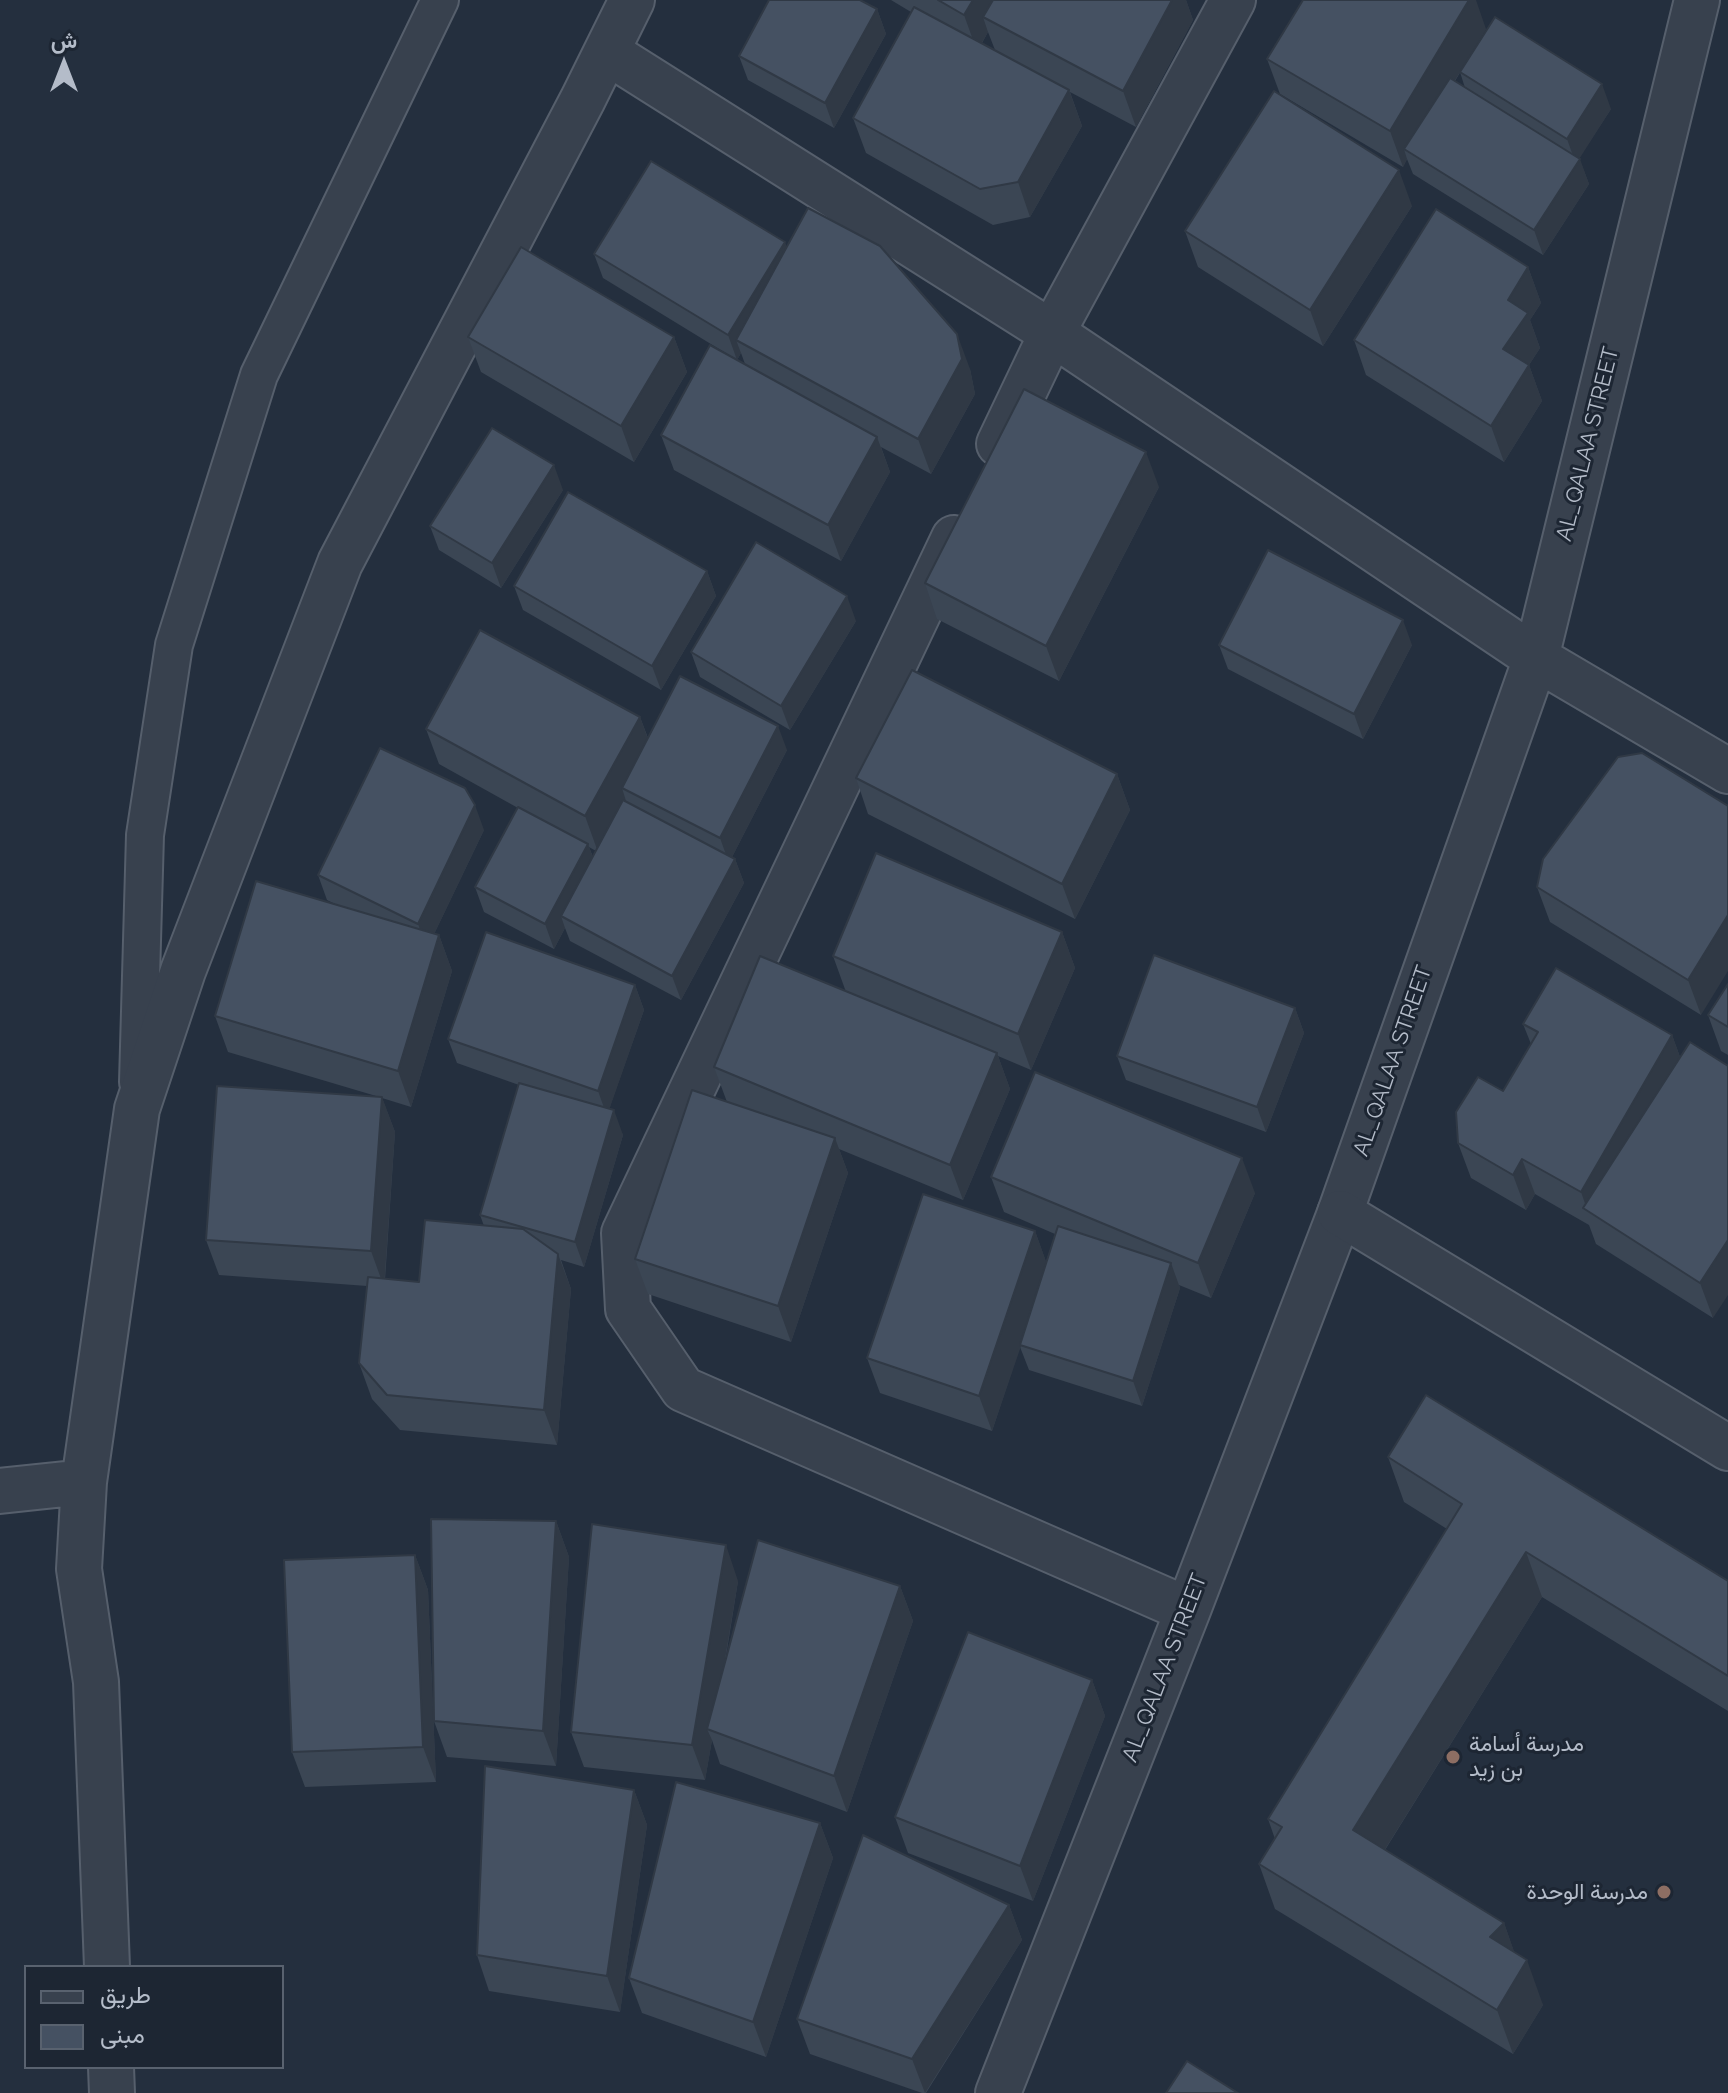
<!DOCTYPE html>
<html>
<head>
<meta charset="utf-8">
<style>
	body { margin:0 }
	#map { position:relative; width:1728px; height:2093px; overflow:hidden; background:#242f3e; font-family:Raleway,Vazirmatn,sans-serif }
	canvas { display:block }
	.legend { position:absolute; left:24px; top:1965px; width:260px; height:104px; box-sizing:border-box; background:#1d2633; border:2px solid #59626f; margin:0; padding:10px 14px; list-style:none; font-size:24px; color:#b4bcc9 }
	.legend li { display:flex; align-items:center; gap:16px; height:40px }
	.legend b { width:40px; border:2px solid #59626f }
	.north { position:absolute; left:24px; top:24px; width:80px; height:80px; -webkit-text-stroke:6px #1d2633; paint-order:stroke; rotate:0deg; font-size:22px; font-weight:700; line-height:32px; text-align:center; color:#b4bcc9 }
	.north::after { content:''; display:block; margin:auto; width:28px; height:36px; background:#b4bcc9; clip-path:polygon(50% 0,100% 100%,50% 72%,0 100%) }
</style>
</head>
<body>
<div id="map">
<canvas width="1728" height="2093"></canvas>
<ul class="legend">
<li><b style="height:10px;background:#38414e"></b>طريق</li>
<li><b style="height:22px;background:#455162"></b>مبنى</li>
</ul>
<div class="north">ش</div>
</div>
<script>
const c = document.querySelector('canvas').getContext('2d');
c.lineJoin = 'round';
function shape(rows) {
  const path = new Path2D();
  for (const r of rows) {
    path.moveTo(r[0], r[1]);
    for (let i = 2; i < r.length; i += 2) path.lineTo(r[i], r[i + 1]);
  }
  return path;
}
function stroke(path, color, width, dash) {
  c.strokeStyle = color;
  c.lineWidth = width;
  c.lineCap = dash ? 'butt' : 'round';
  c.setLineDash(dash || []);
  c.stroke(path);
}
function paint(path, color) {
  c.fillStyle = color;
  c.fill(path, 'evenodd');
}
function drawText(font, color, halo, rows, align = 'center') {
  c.font = font + ' Raleway,Vazirmatn,sans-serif';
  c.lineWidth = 6;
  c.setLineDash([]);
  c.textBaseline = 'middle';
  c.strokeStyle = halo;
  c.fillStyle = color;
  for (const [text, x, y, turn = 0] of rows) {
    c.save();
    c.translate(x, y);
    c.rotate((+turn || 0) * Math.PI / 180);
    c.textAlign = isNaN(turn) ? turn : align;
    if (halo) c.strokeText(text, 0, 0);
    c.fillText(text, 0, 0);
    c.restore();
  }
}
const service = shape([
	[138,1082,145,835,174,645,259,375,440,0]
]);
const minor = shape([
	[607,52,1052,333,1536,658,1728,771],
	[999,444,1052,333,1233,0],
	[954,538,624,1233,628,1309,683,1389,1188,1610],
	[0,1491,84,1482],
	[107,1967,96,1682,79,1569,84,1482,137,1109,183,971,340,563,583,99,632,0],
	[111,2067,112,2093],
	[998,2093,1188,1610,1340,1213,1536,658,1697,0]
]);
const tertiary = shape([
	[1340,1213,1728,1448]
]);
const wall = shape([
	[891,0,1186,0,1193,20,1136,127,1070,92,1082,126,1030,217,993,225,866,153,853,118,911,12],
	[988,32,995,50,982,43],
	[877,9,886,34,834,128,748,80,739,56],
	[1486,29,1455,81,1465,88,1460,72,1611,109,1579,158,1589,184,1543,255,1413,174,1407,159,1403,167,1280,94,1267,59],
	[1412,206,1323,346,1198,267,1185,231],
	[787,248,970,369,975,394,931,474,881,447,890,472,841,561,674,470,661,435,745,364,741,353,737,360,603,278,594,254],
	[1528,267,1541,303,1530,320,1540,348,1529,365,1542,401,1504,462,1366,375,1354,340],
	[468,337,674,337,687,372,634,462,481,372],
	[1159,487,1059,681,937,619,925,583],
	[563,490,501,588,439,550,430,526],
	[707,571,716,596,661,690,523,610,514,586],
	[856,621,790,730,700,677,691,652],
	[1219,645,1412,645,1363,739,1228,669],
	[640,717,648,738,787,750,732,857,735,859,744,883,681,1000,570,941,565,928,554,949,484,912,475,887,518,808,439,764,426,729],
	[589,847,596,851,593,857],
	[1117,774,1130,810,1075,919,868,814,856,778],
	[1728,806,1701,1015,1550,922,1537,887],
	[484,830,434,934,439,935,452,971,411,1107,382,1098,395,1132,385,1279,419,1282,484,1226,480,1215,519,1085,457,1063,448,1039,635,985,644,1010,609,1109,623,1135,584,1267,561,1260,571,1289,557,1445,400,1430,372,1399,359,1363,367,1286,219,1275,206,1240,376,1096,228,1052,215,1016,337,905,327,900,318,875],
	[1062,932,1075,968,1031,1070,998,1056,1010,1089,963,1200,839,1149,848,1173,791,1342,648,1294,635,1259,727,1102,714,1067,846,992,833,956],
	[1728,984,1728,1055,1721,1051,1708,1015],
	[1295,1008,1304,1033,1266,1132,1126,1080,1117,1056],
	[1523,1024,1672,1035,1680,1057,1713,1318,1596,1244,1589,1225,1535,1194,1526,1210,1471,1178,1458,1143,1503,1091,1531,1044],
	[991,1177,1255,1193,1211,1298,1179,1285,1180,1288,1142,1406,1029,1370,1020,1347,992,1431,880,1393,867,1358,1035,1231,1046,1262,1055,1234,1004,1212],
	[1388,1457,1728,1581,1728,1711,1542,1597,1385,1850,1504,1923,1514,1952,1543,2005,1513,2054,1275,1909,1259,1864,1275,1839,1268,1819,1447,1529,1404,1502],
	[556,1521,569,1557,556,1766,447,1757,434,1721],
	[415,1555,428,1590,436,1782,305,1787,292,1752],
	[738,1581,724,1669,900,1586,913,1621,847,1812,720,1764,712,1740,705,1780,584,1767,571,1732],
	[1092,1680,1105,1716,1033,1901,908,1853,895,1817],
	[634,1790,647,1825,620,2012,489,1991,477,1955],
	[820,1823,833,1858,766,2057,642,2013,629,1978],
	[1009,1905,1022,1940,926,2093,922,2093,810,2054,797,2019]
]);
const shadedWall = shape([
	[973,0,1008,0,983,17,988,32,977,51,964,15],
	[1172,0,1186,0,1193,20,1136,127,1123,91],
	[1469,0,1476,0,1486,29,1411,153,1404,149,1407,159,1403,167,1390,131],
	[877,9,886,34,834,128,825,103],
	[1602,84,1611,109,1576,164,1567,139],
	[1069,90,1082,126,1030,217,1018,182],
	[1580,159,1589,184,1543,255,1534,230],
	[1399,170,1412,206,1323,346,1310,310],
	[785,242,794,267,736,340,741,353,737,360,728,335],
	[1528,267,1541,303,1530,320,1540,348,1516,385,1503,349,1508,300],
	[957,334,970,369,975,394,931,474,918,439],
	[674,337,687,372,634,462,621,426],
	[1529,365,1542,401,1504,462,1491,426],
	[877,437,890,472,841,561,828,525],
	[1146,452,1159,487,1059,681,1046,646],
	[554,465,563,490,501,588,492,563],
	[707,571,716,596,661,690,652,666],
	[847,596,856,621,790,730,781,706],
	[1403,620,1412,645,1363,739,1354,714],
	[640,717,653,753,622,788,626,801,598,852,585,816],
	[778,726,787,750,729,863,720,838],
	[1117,774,1130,810,1075,919,1062,884],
	[475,805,484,830,427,949,418,924],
	[588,844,597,869,561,916,565,928,554,949,545,924],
	[735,859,744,883,681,1000,672,976],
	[1728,915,1728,971,1701,1015,1688,980],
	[1062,932,1075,968,1031,1070,1018,1034],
	[439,935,452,971,411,1107,398,1071],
	[635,985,644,1010,607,1116,598,1091],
	[1295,1008,1304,1033,1266,1132,1257,1107],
	[1672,1035,1685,1071,1588,1212,1581,1192],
	[997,1053,1010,1089,963,1200,950,1165],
	[382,1097,395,1132,384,1287,371,1251],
	[614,1110,623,1135,584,1267,575,1242],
	[835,1138,848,1173,791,1342,778,1306],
	[1242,1158,1255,1193,1211,1298,1198,1263],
	[1522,1159,1535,1194,1526,1210,1513,1175],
	[1035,1231,1048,1267,992,1431,979,1396],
	[1728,1240,1728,1295,1713,1318,1700,1283],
	[558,1254,571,1289,557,1445,544,1410],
	[1171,1263,1180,1288,1142,1406,1133,1381],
	[556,1521,569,1557,556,1766,543,1731],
	[726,1545,738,1581,713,1731,707,1729,712,1740,705,1780,692,1745],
	[1526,1552,1542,1597,1369,1875,1353,1830],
	[415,1555,428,1590,436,1782,423,1747],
	[900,1586,913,1621,847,1812,834,1776],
	[1092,1680,1105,1716,1033,1901,1020,1866],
	[634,1790,647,1825,620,2012,607,1976],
	[820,1823,833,1858,766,2057,753,2022],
	[1009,1905,1022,1940,925,2093,912,2059],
	[1504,1923,1520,1968,1490,1937],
	[1527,1960,1543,2005,1513,2054,1497,2010]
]);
const building = shape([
	[769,0,860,0,877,9,825,103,739,56,769,0],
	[938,0,973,0,964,15,938,0],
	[993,0,1172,0,1123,91,983,17,993,0],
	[1303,0,1469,0,1390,131,1267,59,1303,0],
	[914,7,1069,90,1018,182,980,189,853,118,914,7],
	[1495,17,1602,84,1567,139,1460,72,1495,17],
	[1450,78,1580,159,1534,230,1404,149,1450,78],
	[1274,91,1399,170,1310,310,1185,231,1274,91],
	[651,161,785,242,728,335,594,254,651,161],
	[808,208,880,246,957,334,962,359,918,439,736,340,808,208],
	[1436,209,1528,267,1508,300,1528,313,1503,349,1529,365,1491,426,1354,340,1436,209],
	[521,247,674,337,621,426,468,337,521,247],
	[710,345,877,437,828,525,661,435,710,345],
	[1024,389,1146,452,1046,646,925,583,1024,389],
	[492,428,554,465,492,563,430,526,492,428],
	[568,492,707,571,652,666,514,586,568,492],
	[756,542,847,596,781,706,691,652,756,542],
	[1268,550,1403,620,1354,714,1219,645,1268,550],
	[480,630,640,717,585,816,426,729,480,630],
	[912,670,1117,774,1062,884,856,778,912,670],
	[680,676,778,726,720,838,622,788,680,676],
	[380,748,465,788,475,805,418,924,318,875,380,748],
	[1642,753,1728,806,1728,915,1688,980,1537,887,1543,859,1618,757,1642,753],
	[623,800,735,859,672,976,561,916,623,800],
	[518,807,588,844,545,924,475,887,518,807],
	[876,853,1062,932,1018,1034,833,956,876,853],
	[256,881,439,935,398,1071,215,1016,256,881],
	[486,932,635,985,598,1091,448,1039,486,932],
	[1154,955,1295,1008,1257,1107,1117,1056,1154,955],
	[760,956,997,1053,950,1165,714,1067,760,956],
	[1556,968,1672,1035,1581,1192,1522,1159,1513,1175,1458,1143,1456,1112,1478,1077,1503,1091,1538,1032,1523,1024,1556,968],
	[1728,984,1728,1027,1708,1015,1728,984],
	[1690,1042,1728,1066,1728,1240,1700,1283,1583,1208,1690,1042],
	[1035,1072,1242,1158,1198,1263,991,1177,1035,1072],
	[519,1083,614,1110,575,1242,480,1215,519,1083],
	[217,1086,382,1097,371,1251,206,1240,217,1086],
	[692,1090,835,1138,778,1306,635,1259,692,1090],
	[923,1194,1035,1231,979,1396,867,1358,923,1194],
	[425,1220,523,1229,558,1254,544,1410,387,1395,359,1363,368,1277,419,1282,425,1220],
	[1058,1226,1171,1263,1133,1381,1020,1345,1058,1226],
	[1426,1395,1728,1581,1728,1676,1526,1552,1353,1830,1504,1923,1490,1937,1527,1960,1497,2010,1259,1864,1282,1827,1268,1819,1462,1504,1388,1457,1426,1395],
	[431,1519,556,1521,543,1731,434,1721,431,1519],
	[592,1524,726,1545,692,1745,571,1732,592,1524],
	[758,1540,900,1586,834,1776,707,1729,758,1540],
	[415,1555,423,1747,292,1752,284,1560,415,1555],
	[968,1632,1092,1680,1020,1866,895,1817,968,1632],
	[485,1766,634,1790,607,1976,477,1955,485,1766],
	[676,1782,820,1823,753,2022,629,1978,676,1782],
	[863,1835,1009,1905,912,2059,797,2019,863,1835],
	[1187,2061,1238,2093,1166,2093,1187,2061]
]);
const markers = [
	[1453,1757,8,"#8d6e63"],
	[1664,1892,8,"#8d6e63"]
];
const streetNames = [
	["AL_QALAA STREET",1588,444,-76],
	["AL_QALAA STREET",1393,1061,-71],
	["AL_QALAA STREET",1165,1668,-69]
];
const poiNames = [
	["مدرسة أسامة",1469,1744],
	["بن زيد",1469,1769],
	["مدرسة الوحدة",1648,1892,"right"]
];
stroke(service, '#565f6c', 40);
stroke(minor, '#565f6c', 48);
stroke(tertiary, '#565f6c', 48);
stroke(service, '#38414e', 36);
stroke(minor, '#38414e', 44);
stroke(tertiary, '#38414e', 44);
paint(wall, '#3b4654');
paint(shadedWall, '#303945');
paint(building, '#455162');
stroke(building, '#303945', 2);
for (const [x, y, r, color] of markers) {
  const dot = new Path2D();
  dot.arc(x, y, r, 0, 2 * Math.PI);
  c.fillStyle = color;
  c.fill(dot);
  stroke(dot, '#1d2633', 3);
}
drawText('22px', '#b4bcc9', '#1d2633', streetNames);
drawText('22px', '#b4bcc9', '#1d2633', poiNames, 'left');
</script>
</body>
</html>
